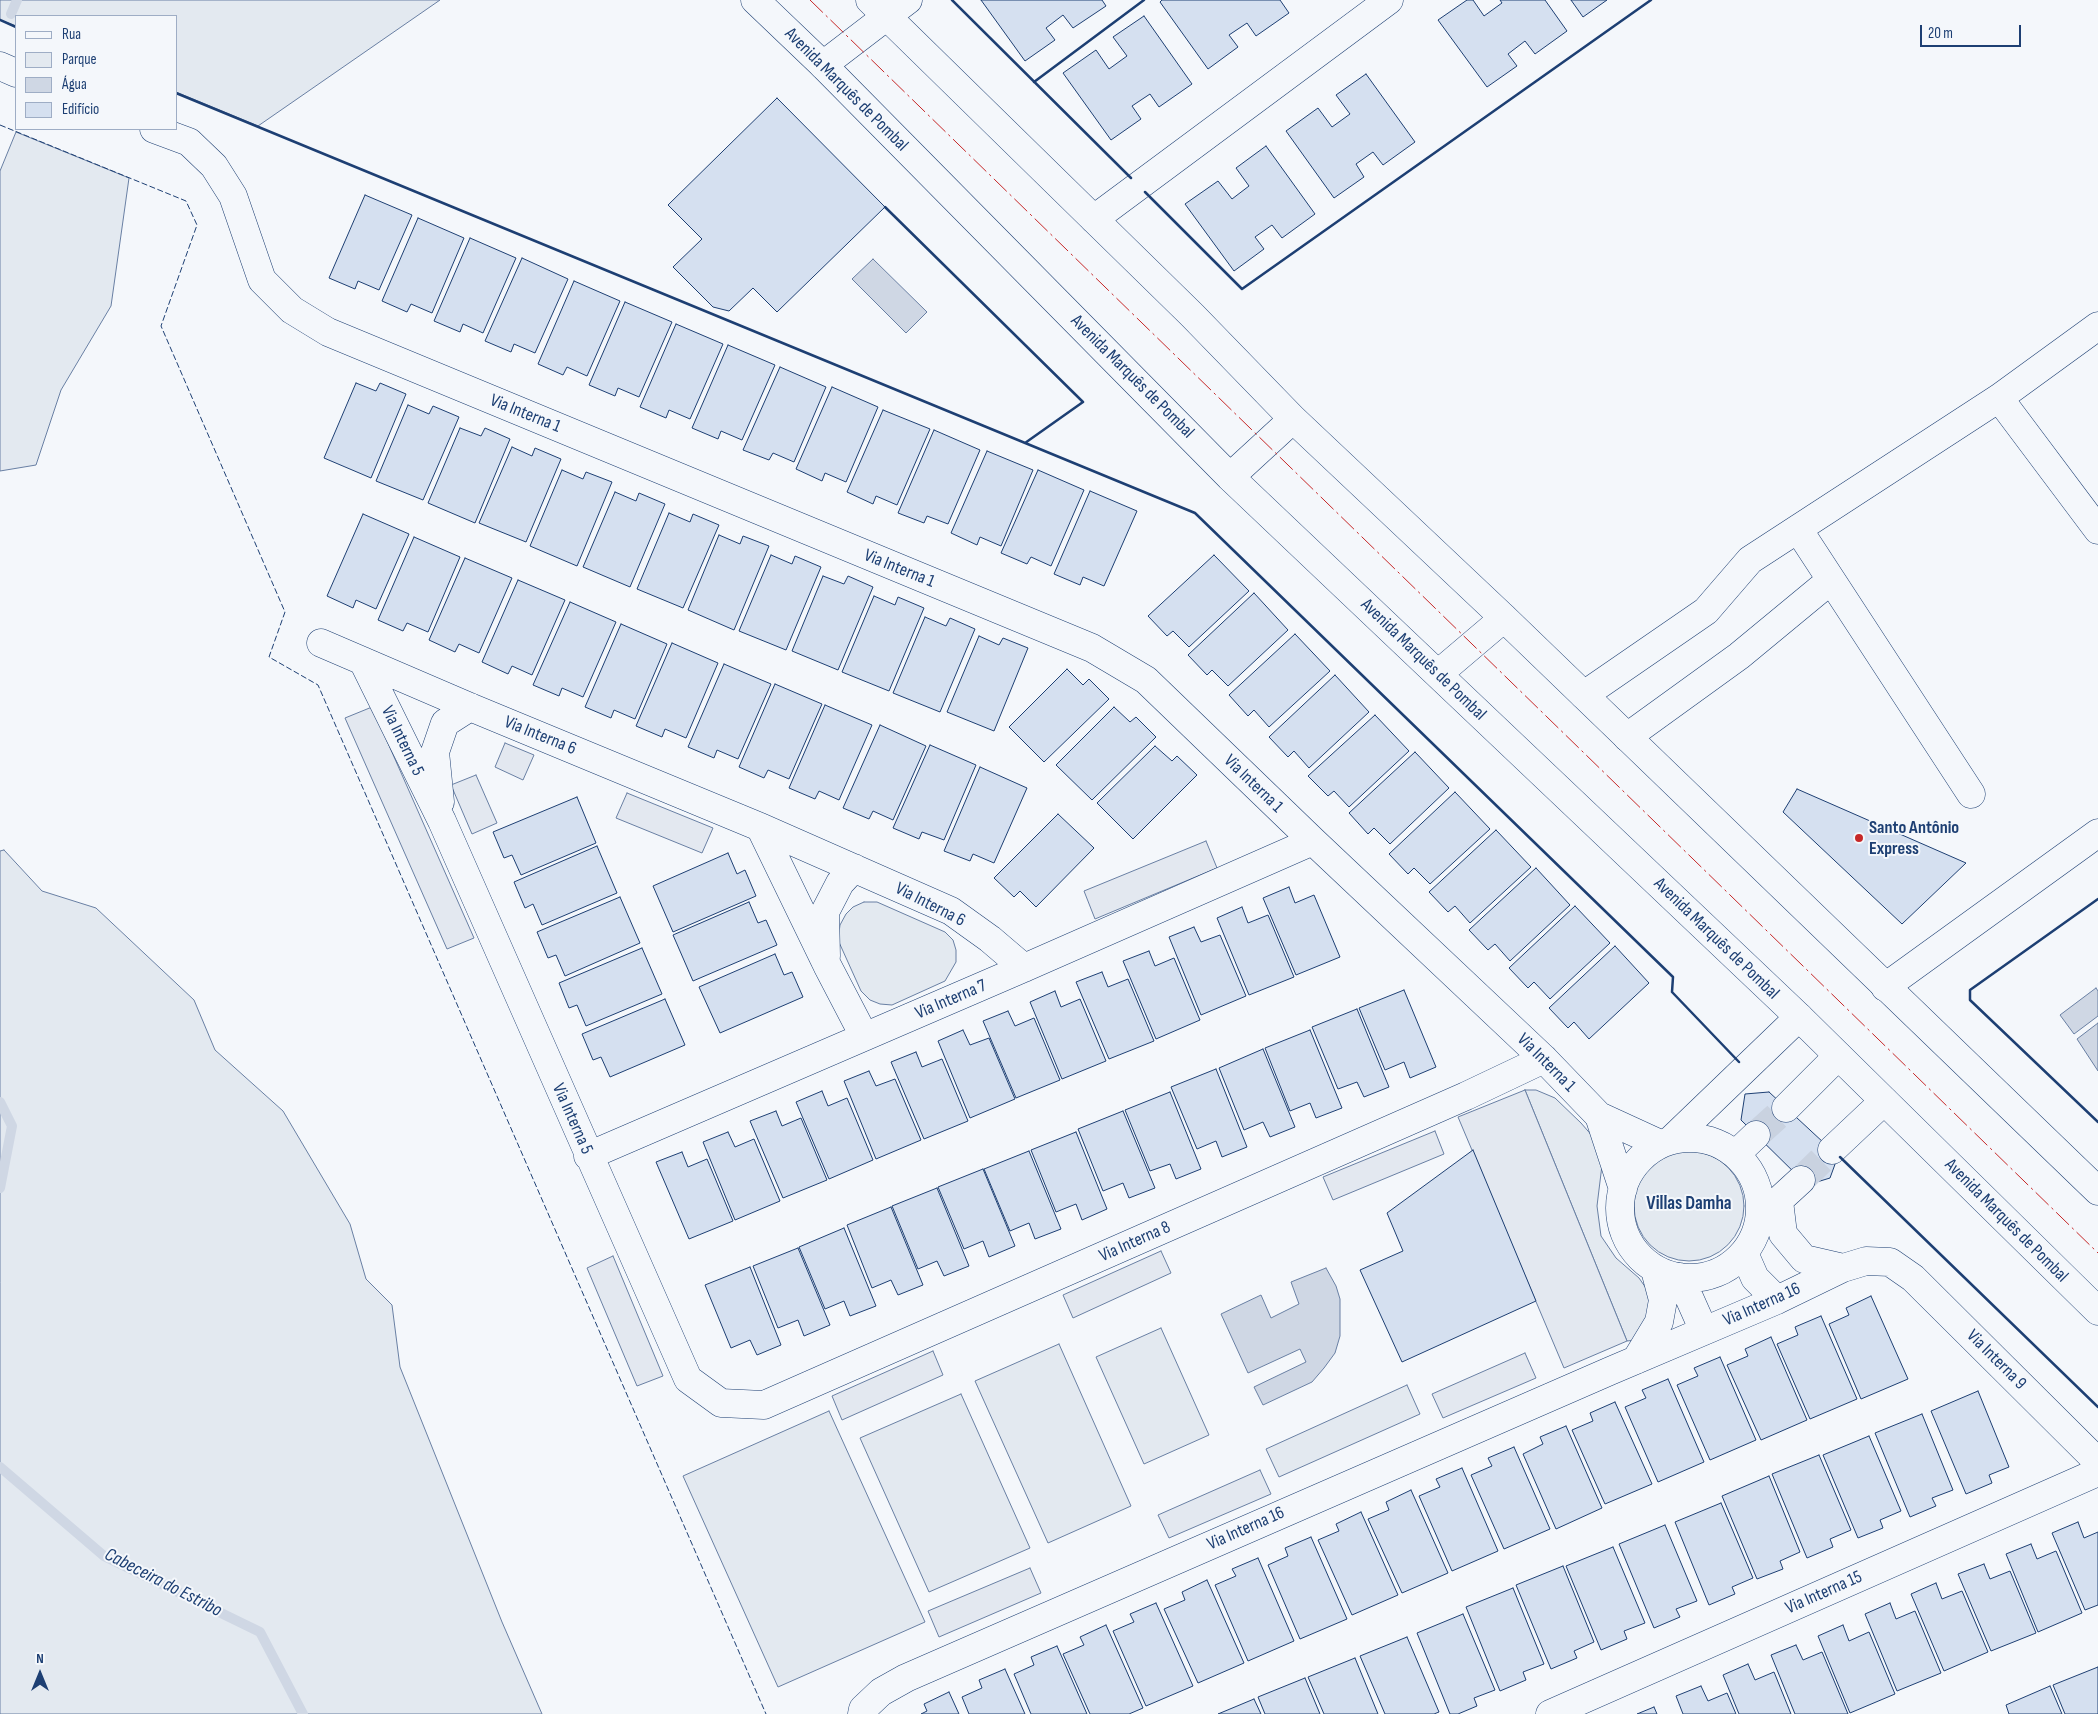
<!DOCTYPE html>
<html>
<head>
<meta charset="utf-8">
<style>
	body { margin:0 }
	#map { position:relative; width:2098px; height:1714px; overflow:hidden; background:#f4f7fb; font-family:"Sofia Sans Condensed",sans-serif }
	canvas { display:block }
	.legend { position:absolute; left:15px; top:15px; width:162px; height:115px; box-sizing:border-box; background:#f4f7fb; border:1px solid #9eadc5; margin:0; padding:6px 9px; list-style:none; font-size:15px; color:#1d3f73 }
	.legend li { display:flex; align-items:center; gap:10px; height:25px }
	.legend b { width:25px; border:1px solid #9eadc5 }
	.north { position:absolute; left:15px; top:1649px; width:50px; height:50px; -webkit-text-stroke:4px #f4f7fb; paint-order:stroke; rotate:0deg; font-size:14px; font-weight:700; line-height:20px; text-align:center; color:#1d3f73 }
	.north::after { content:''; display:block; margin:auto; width:18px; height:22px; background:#1d3f73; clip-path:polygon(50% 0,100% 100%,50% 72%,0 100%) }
	.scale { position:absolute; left:1920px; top:25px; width:101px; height:22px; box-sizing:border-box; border:2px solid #1d3f73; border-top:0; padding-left:6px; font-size:15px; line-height:18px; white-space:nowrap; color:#1d3f73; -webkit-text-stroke:4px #f4f7fb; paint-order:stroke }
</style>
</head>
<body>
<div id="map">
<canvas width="2098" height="1714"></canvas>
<ul class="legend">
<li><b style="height:6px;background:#f4f7fb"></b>Rua</li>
<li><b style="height:14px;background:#e3e9f0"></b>Parque</li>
<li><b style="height:14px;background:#cfd7e4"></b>Água</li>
<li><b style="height:14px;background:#d5e0f0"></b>Edifício</li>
</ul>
<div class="north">N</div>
<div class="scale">20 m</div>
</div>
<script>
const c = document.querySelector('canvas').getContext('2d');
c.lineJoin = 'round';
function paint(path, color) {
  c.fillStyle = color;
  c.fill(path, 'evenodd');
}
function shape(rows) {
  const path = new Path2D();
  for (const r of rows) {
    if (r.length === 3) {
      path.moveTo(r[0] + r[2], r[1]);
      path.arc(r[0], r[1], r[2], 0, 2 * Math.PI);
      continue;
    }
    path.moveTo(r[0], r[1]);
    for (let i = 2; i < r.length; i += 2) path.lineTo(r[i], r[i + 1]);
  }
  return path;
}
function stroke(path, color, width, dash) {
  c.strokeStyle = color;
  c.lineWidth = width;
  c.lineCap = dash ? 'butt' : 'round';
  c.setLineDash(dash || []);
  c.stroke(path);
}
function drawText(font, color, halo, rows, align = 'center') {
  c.font = font + ' "Sofia Sans Condensed",sans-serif';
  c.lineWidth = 4;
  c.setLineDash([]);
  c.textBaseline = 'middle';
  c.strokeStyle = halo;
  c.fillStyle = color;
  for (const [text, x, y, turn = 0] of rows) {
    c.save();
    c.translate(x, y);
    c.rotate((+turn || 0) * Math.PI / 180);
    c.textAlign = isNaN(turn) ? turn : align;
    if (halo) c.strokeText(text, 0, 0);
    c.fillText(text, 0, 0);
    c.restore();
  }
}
const green = shape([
	[0,0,440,0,258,126,176,92,176,16,16,16,16,26,0,20,0,0],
	[16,132,129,178,111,306,61,390,36,465,0,471,0,171,16,132],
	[4,850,42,891,96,908,194,1000,215,1050,283,1111,350,1224,366,1279,392,1305,400,1367,502,1622,542,1714,0,1714,0,851,4,850],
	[864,902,877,902,945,932,953,940,956,950,956,962,945,981,892,1005,880,1004,870,1000,861,991,838,940,840,925,846,914,853,907,864,902],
	[1525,1090,1536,1090,1555,1098,1581,1123,1601,1146,1603,1157,1597,1206,1601,1236,1616,1258,1639,1278,1648,1291,1651,1303,1649,1316,1636,1340,1627,1341,1525,1090],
	[1689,1206,55],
	[1161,1328,1209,1435,1144,1464,1096,1357,1161,1328],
	[1059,1344,1131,1506,1048,1543,975,1381,1059,1344],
	[1407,1385,1420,1414,1279,1477,1266,1449,1407,1385],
	[961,1394,1030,1548,929,1592,860,1438,961,1394],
	[829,1411,925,1622,778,1687,683,1476,829,1411]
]);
const parking = shape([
	[372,707,474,938,447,949,345,718,372,707],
	[505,743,534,755,523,780,495,767,505,743],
	[476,775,497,823,472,834,451,785,476,775],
	[627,793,713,828,702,853,616,818,627,793],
	[1206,841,1217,868,1095,919,1084,891,1206,841],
	[1525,1090,1627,1341,1564,1368,1458,1117,1525,1090],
	[1435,1131,1444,1154,1333,1200,1323,1177,1435,1131],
	[1161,1251,1171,1273,1073,1318,1063,1295,1161,1251],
	[613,1256,663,1376,637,1386,587,1268,613,1256],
	[933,1351,943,1375,842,1420,832,1396,933,1351],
	[1525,1353,1536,1378,1443,1418,1432,1394,1525,1353],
	[1260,1470,1271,1494,1169,1538,1158,1515,1260,1470],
	[1030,1568,1041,1593,939,1637,928,1611,1030,1568]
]);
const water = shape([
	[873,259,927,312,906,333,852,279,873,259],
	[2096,988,2098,991,2098,1016,2074,1034,2060,1015,2096,988],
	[2098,1023,2098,1071,2077,1039,2098,1023],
	[1326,1268,1336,1286,1340,1299,1340,1336,1335,1353,1324,1368,1312,1382,1263,1405,1254,1387,1306,1362,1300,1349,1248,1373,1221,1314,1261,1295,1271,1318,1299,1304,1291,1282,1326,1268]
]);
const stream = shape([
	[11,14,17,0],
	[0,1102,12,1126,0,1188],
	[0,1467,104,1556,260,1632,303,1714]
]);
const building = shape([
	[981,0,1102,0,1106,6,1073,28,1063,15,1046,28,1055,40,1025,61,981,0],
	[1162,0,1280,0,1289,13,1256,36,1247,23,1229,35,1238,47,1208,69,1160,2,1162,0],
	[1467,0,1473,0,1484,16,1502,3,1500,0,1545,0,1567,31,1535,54,1525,41,1508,54,1517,66,1487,87,1438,20,1467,0],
	[1571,0,1607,0,1583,17,1571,0],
	[1144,16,1192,84,1159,107,1150,94,1132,106,1141,119,1111,140,1063,73,1096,50,1109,69,1127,56,1113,37,1144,16],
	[1366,74,1415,142,1383,165,1373,152,1356,164,1364,177,1334,198,1286,131,1318,108,1332,127,1350,114,1336,95,1366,74],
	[777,98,885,207,777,312,753,288,729,311,713,307,673,267,702,239,668,205,777,98],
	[1266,146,1315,214,1282,238,1272,225,1255,237,1264,249,1234,271,1185,204,1218,181,1232,199,1249,186,1236,168,1266,146],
	[365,195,412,215,379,290,358,281,355,289,329,278,365,195],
	[418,218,464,238,432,313,411,304,407,312,382,301,418,218],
	[470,238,516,258,483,333,463,324,460,332,434,321,470,238],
	[522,258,568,279,535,353,514,344,511,352,485,341,522,258],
	[574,281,620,301,587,376,567,367,563,375,538,364,574,281],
	[625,302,672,322,639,397,618,388,615,396,589,385,625,302],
	[676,324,723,344,690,419,669,410,666,418,640,407,676,324],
	[728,345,775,365,742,440,721,431,718,439,692,428,728,345],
	[780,367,826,387,794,462,773,453,769,460,743,450,780,367],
	[356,383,376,391,380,383,406,394,371,478,324,458,356,383],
	[832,387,878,407,846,482,825,473,822,481,796,469,832,387],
	[408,405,429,414,433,406,459,417,423,500,376,481,408,405],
	[883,410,930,429,897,505,876,496,873,504,847,492,883,410],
	[460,428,481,436,485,428,510,439,475,523,428,503,460,428],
	[934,430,980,450,948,524,927,516,924,523,898,513,934,430],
	[512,447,532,456,535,448,561,459,526,542,479,523,512,447],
	[987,451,1033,470,1001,546,980,537,977,545,951,533,987,451],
	[562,470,583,479,586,472,612,482,577,566,530,546,562,470],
	[1038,470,1084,490,1051,566,1031,557,1027,564,1001,553,1038,470],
	[1090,491,1137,511,1104,586,1083,577,1080,585,1054,574,1090,491],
	[615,492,636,501,639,493,665,504,630,587,583,567,615,492],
	[669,513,690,522,693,514,719,525,683,608,637,589,669,513],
	[363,514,409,534,376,609,356,600,353,608,327,596,363,514],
	[719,535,740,544,743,536,769,546,734,630,688,610,719,535],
	[414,537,460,557,428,632,407,623,403,631,378,620,414,537],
	[771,555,792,564,795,556,821,567,786,650,739,631,771,555],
	[1214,555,1249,591,1189,647,1173,631,1167,636,1148,616,1214,555],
	[465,558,512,578,479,653,459,644,455,652,429,640,465,558],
	[823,576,844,584,848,576,873,587,838,670,792,651,823,576],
	[518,580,565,600,532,675,512,666,508,674,482,662,518,580],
	[1254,593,1288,630,1228,686,1212,670,1207,675,1188,655,1254,593],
	[874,596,895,605,898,597,924,608,889,691,842,672,874,596],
	[570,602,616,622,583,697,562,688,559,696,533,685,570,602],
	[925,617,946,626,950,618,975,629,940,712,893,693,925,617],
	[621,624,667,644,635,719,614,710,611,718,585,707,621,624],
	[1295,634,1330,671,1269,727,1254,710,1248,716,1229,695,1295,634],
	[979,636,999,645,1003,638,1028,648,994,731,947,712,979,636],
	[672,643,718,663,686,738,665,729,662,737,636,726,672,643],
	[724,664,771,684,738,759,717,750,714,758,688,747,724,664],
	[1067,669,1083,685,1089,679,1109,699,1044,762,1009,727,1067,669],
	[1335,675,1369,712,1309,768,1294,751,1288,757,1269,737,1335,675],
	[775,684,822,704,789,779,768,770,764,778,739,767,775,684],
	[825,705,872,725,839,800,819,791,815,799,789,788,825,705],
	[1114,707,1130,722,1136,717,1156,737,1092,800,1056,765,1114,707],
	[1375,715,1409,751,1349,807,1334,791,1328,796,1308,776,1375,715],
	[880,725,926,746,893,820,873,811,869,819,843,808,880,725],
	[930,745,976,765,944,840,922,832,919,839,893,828,930,745],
	[1155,746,1172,761,1177,756,1197,775,1133,839,1097,803,1155,746],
	[1415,752,1449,788,1390,844,1374,828,1368,834,1349,813,1415,752],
	[980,767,1027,788,994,863,973,854,970,861,944,851,980,767],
	[1797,789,1966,863,1902,924,1783,812,1797,789],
	[1455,792,1490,829,1430,884,1414,868,1408,874,1389,854,1455,792],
	[577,797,596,843,521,875,512,855,504,858,493,832,577,797],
	[1058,814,1094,848,1036,907,1020,891,1014,897,994,878,1058,814],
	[1496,830,1531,867,1470,923,1455,906,1448,912,1429,892,1496,830],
	[597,846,617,893,542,925,533,904,525,908,514,882,597,846],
	[728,853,737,874,745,870,756,896,673,932,653,886,728,853],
	[1536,868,1570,905,1510,961,1495,944,1488,950,1469,930,1536,868],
	[1289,887,1295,903,1314,895,1340,957,1296,975,1263,898,1289,887],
	[620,897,640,943,565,976,556,955,548,958,537,932,620,897],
	[749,902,758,923,766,920,777,945,693,981,673,935,749,902],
	[1575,906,1610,943,1550,999,1534,982,1528,988,1509,968,1575,906],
	[1242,907,1248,923,1268,915,1294,977,1249,995,1217,918,1242,907],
	[1194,927,1201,942,1220,935,1246,996,1201,1015,1169,937,1194,927],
	[1615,946,1649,983,1589,1039,1574,1022,1568,1028,1549,1008,1615,946],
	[642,948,662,994,586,1026,577,1005,569,1008,559,983,642,948],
	[1149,951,1155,966,1174,958,1200,1020,1156,1039,1123,961,1149,951],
	[775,954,784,975,792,972,803,997,720,1033,699,987,775,954],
	[1102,972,1108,987,1128,979,1154,1041,1109,1059,1076,982,1102,972],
	[1404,990,1436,1067,1410,1078,1404,1062,1385,1070,1359,1008,1404,990],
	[1055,991,1061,1007,1080,999,1106,1061,1062,1079,1030,1002,1055,991],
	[665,999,685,1045,610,1077,601,1057,593,1060,582,1034,665,999],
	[1357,1009,1389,1087,1364,1097,1357,1082,1338,1089,1312,1027,1357,1009],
	[1008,1011,1015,1026,1034,1018,1060,1080,1016,1098,983,1021,1008,1011],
	[963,1030,970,1045,989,1038,1015,1099,970,1118,938,1041,963,1030],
	[1310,1030,1342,1108,1316,1118,1310,1103,1290,1111,1265,1048,1310,1030],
	[1263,1049,1295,1127,1270,1137,1263,1122,1244,1130,1219,1068,1263,1049],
	[916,1052,922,1067,942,1059,968,1121,924,1139,891,1062,916,1052],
	[1216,1069,1247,1147,1222,1157,1216,1141,1197,1149,1171,1087,1216,1069],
	[869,1071,876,1086,895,1079,921,1140,876,1159,844,1081,869,1071],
	[822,1091,828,1106,847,1098,873,1160,829,1179,796,1102,822,1091],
	[1170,1092,1201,1169,1176,1179,1170,1164,1150,1171,1125,1110,1170,1092],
	[1769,1092,1838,1156,1830,1178,1807,1185,1741,1120,1745,1094,1769,1092],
	[776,1111,782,1126,801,1118,827,1180,783,1198,750,1121,776,1111],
	[1123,1111,1155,1188,1129,1198,1123,1183,1103,1191,1078,1129,1123,1111],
	[728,1132,735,1147,754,1139,780,1201,735,1220,703,1142,728,1132],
	[1076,1132,1107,1209,1082,1220,1076,1204,1056,1212,1031,1150,1076,1132],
	[1473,1150,1536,1301,1402,1362,1360,1270,1403,1251,1387,1213,1473,1150],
	[1029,1151,1061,1229,1035,1239,1029,1223,1010,1231,984,1169,1029,1151],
	[682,1152,688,1167,707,1159,733,1221,689,1239,656,1162,682,1152],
	[983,1169,1015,1246,989,1257,983,1241,964,1249,938,1187,983,1169],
	[937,1188,969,1266,944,1276,937,1261,918,1269,892,1206,937,1188],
	[891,1207,923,1285,898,1295,891,1280,872,1288,847,1225,891,1207],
	[844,1228,876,1306,850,1316,844,1301,825,1309,799,1247,844,1228],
	[798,1248,830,1325,804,1336,798,1320,778,1328,753,1266,798,1248],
	[750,1267,781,1345,757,1355,750,1340,731,1348,705,1285,750,1267],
	[1871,1296,1908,1379,1861,1399,1829,1324,1849,1315,1846,1308,1871,1296],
	[1821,1316,1857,1399,1810,1419,1777,1344,1798,1335,1795,1327,1821,1316],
	[1771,1337,1807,1420,1761,1440,1727,1365,1748,1356,1745,1349,1771,1337],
	[1720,1357,1756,1440,1710,1460,1677,1385,1698,1376,1694,1368,1720,1357],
	[1668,1379,1704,1462,1658,1482,1625,1407,1646,1398,1642,1390,1668,1379],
	[1978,1391,2009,1467,1989,1475,1992,1483,1966,1494,1931,1411,1978,1391],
	[1615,1402,1652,1484,1605,1504,1572,1430,1593,1421,1590,1413,1615,1402],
	[1922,1414,1953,1490,1932,1498,1936,1506,1910,1517,1875,1433,1922,1414],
	[1566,1426,1602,1508,1556,1529,1523,1454,1543,1444,1540,1437,1566,1426],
	[1869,1436,1901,1511,1880,1520,1883,1528,1858,1538,1823,1455,1869,1436],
	[1514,1447,1550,1529,1504,1549,1471,1475,1492,1466,1488,1458,1514,1447],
	[1819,1455,1851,1530,1830,1539,1833,1547,1807,1558,1772,1474,1819,1455],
	[1462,1468,1498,1551,1452,1571,1419,1496,1440,1487,1436,1479,1462,1468],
	[1769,1476,1800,1552,1780,1561,1783,1569,1757,1579,1722,1496,1769,1476],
	[1411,1490,1448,1573,1402,1593,1368,1519,1389,1510,1386,1502,1411,1490],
	[1721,1503,1753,1578,1732,1587,1735,1594,1709,1605,1675,1522,1721,1503],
	[1361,1512,1398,1595,1352,1615,1318,1540,1339,1531,1336,1524,1361,1512],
	[2078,1522,2084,1538,2098,1532,2098,1605,2085,1610,2052,1533,2078,1522],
	[1665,1525,1697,1601,1676,1609,1680,1617,1654,1628,1619,1544,1665,1525],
	[1311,1537,1347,1619,1300,1639,1268,1565,1288,1556,1285,1548,1311,1537],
	[2031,1544,2037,1559,2056,1551,2082,1613,2038,1632,2006,1554,2031,1544],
	[1613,1547,1645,1623,1624,1631,1627,1639,1601,1650,1566,1566,1613,1547],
	[1258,1558,1294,1641,1248,1661,1215,1585,1236,1576,1232,1569,1258,1558],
	[1984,1564,1990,1579,2010,1571,2036,1633,1991,1651,1958,1574,1984,1564],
	[1563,1566,1594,1642,1574,1651,1577,1658,1551,1669,1516,1585,1563,1566],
	[1207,1580,1244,1663,1198,1683,1164,1609,1185,1600,1182,1592,1207,1580],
	[1936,1583,1942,1599,1962,1591,1988,1652,1944,1671,1911,1594,1936,1583],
	[1513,1588,1544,1664,1523,1672,1526,1680,1500,1691,1466,1607,1513,1588],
	[1156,1603,1193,1686,1146,1706,1113,1631,1134,1622,1130,1614,1156,1603],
	[1890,1603,1896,1619,1915,1611,1941,1673,1897,1691,1865,1614,1890,1603],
	[1463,1614,1495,1690,1474,1698,1477,1706,1458,1714,1450,1714,1417,1633,1463,1614],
	[1106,1625,1143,1708,1129,1714,1090,1714,1063,1654,1084,1645,1080,1637,1106,1625],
	[1843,1625,1849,1641,1869,1632,1895,1694,1850,1713,1818,1636,1843,1625],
	[1407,1637,1439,1712,1434,1714,1385,1714,1360,1656,1407,1637],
	[1796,1645,1803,1660,1822,1652,1848,1714,1795,1714,1771,1655,1796,1645],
	[1057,1646,1087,1714,1031,1714,1014,1674,1034,1665,1031,1657,1057,1646],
	[1355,1658,1378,1714,1324,1714,1308,1677,1355,1658],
	[1748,1664,1755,1680,1774,1672,1791,1714,1739,1714,1723,1675,1748,1664],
	[2098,1667,2098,1714,2065,1714,2053,1685,2098,1667],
	[1005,1669,1025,1714,969,1714,962,1697,982,1688,979,1680,1005,1669],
	[1305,1678,1320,1714,1265,1714,1258,1697,1305,1678],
	[1701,1686,1708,1701,1727,1693,1736,1714,1683,1714,1676,1696,1701,1686],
	[2050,1686,2062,1714,2009,1714,2006,1705,2050,1686],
	[949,1692,959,1714,921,1714,927,1711,924,1704,949,1692],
	[1254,1699,1261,1714,1218,1714,1254,1699],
	[1654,1707,1657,1714,1637,1714,1654,1707]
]);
const minorTunnel = shape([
	[1756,1135,1786,1108],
	[1801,1180,1832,1150]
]);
const minor = shape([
	[823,65,908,0],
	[0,66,16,73],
	[154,129,189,142,214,166,233,196,262,280,292,310,328,332,1092,648,1146,680,1313,841,1544,1059,1599,1116,1660,1144],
	[1094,219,1389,0],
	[1999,398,2098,530],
	[1798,529,1971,794],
	[321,643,470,707,760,827,951,911,990,939,1024,968],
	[363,661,442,821,688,1379,721,1403,764,1405,1466,1096,1544,1059],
	[1584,695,1706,611,1750,560,1999,398,2098,326],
	[1627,737,1739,656,1831,580],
	[440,802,435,752,445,723,470,707],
	[760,827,827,965,864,1036],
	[826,956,825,912,840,883,854,868],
	[1885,987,2098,833],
	[1786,1108,1838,1056],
	[1599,1116,1623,1189],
	[1690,1208,70],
	[1671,1140,1799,1017],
	[1832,1150,1884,1101],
	[1736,1154,1756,1135],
	[588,1156,1024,968,1313,841],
	[1779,1201,1783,1234,1804,1259,1843,1268],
	[1765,1213,1801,1180],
	[1744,1253,1755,1278,1777,1300],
	[1680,1277,1704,1331],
	[1636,1360,1659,1322,1663,1300,1655,1270],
	[862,1714,863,1709,881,1692,906,1678,1610,1371,1777,1300,1843,1268,1866,1261,1890,1262,1913,1278,2098,1462],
	[1550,1714,2098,1472]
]);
const secondary = shape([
	[755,0,823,65,1230,477,1799,1017,2098,1311],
	[870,0,1192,315,1293,419,1504,618,2098,1191],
	[1230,477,1293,419],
	[1438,674,1504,618]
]);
const fence = shape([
	[0,125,186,201,197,225,161,326,285,612,269,657,318,685,766,1714]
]);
const wall = shape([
	[952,0,1131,178],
	[0,20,16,27],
	[1034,82,1144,0],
	[176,93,1195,513,1673,977,1672,992,1739,1062],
	[1145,192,1242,289,1651,0],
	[885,207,1083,402,1025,443],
	[2098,899,1970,990,1970,1000,2098,1122],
	[1840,1157,2098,1407]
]);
const power = shape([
	[810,0,2098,1253]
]);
const markers = [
	[1859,838,5,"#c62828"]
];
const streetNames = [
	["Avenida Marquês de Pombal",846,90,45],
	["Avenida Marquês de Pombal",1132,377,45],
	["Via Interna 1",525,414,22],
	["Via Interna 1",899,569,22],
	["Avenida Marquês de Pombal",1423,660,44],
	["Via Interna 6",540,736,22],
	["Via Interna 5",402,741,64],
	["Via Interna 1",1253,784,44],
	["Via Interna 6",930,905,27],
	["Avenida Marquês de Pombal",1716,939,44],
	["Via Interna 7",951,1000,-23],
	["Via Interna 1",1546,1063,45],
	["Via Interna 5",572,1119,66],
	["Avenida Marquês de Pombal",2006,1221,45],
	["Via Interna 8",1135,1242,-24],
	["Via Interna 16",1762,1305,-24],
	["Via Interna 9",1996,1360,45],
	["Via Interna 16",1246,1529,-24],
	["Via Interna 15",1824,1593,-24]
];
const poiNames = [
	["Santo Antônio",1869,828],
	["Express",1869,849]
];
const neighbourhoodNames = [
	["Villas Damha",1689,1204]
];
const waterNames = [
	["Cabeceira do Estribo",163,1583,27]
];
paint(green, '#e3e9f0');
stroke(green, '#687fa3', 1);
paint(parking, '#e3e8f0');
stroke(parking, '#687fa3', 1);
paint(water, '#cfd7e4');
stroke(water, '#687fa3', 1);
stroke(stream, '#cfd7e4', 10);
paint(building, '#d5e0f0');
stroke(building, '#1d3f73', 1);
stroke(minorTunnel, '#c9d2e0', 28, [28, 14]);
stroke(minor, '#1d3f73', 29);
stroke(secondary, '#1d3f73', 29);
stroke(minor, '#f4f7fb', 28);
stroke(secondary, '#f4f7fb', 28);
stroke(fence, '#1d3f73', 1, [6, 2.5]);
stroke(wall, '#1d3f73', 2.5);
stroke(power, '#c62828', 1, [18, 4, 2.5, 4]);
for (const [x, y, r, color] of markers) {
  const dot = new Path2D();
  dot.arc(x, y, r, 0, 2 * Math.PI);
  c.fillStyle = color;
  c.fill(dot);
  stroke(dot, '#f4f7fb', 2);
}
drawText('18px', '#1d3f73', '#f4f7fb', streetNames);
drawText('bold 18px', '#1d3f73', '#f4f7fb', poiNames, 'left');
drawText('bold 19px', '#1d3f73', '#f4f7fb', neighbourhoodNames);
drawText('italic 19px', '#1d3f73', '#f4f7fb', waterNames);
</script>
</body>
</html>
